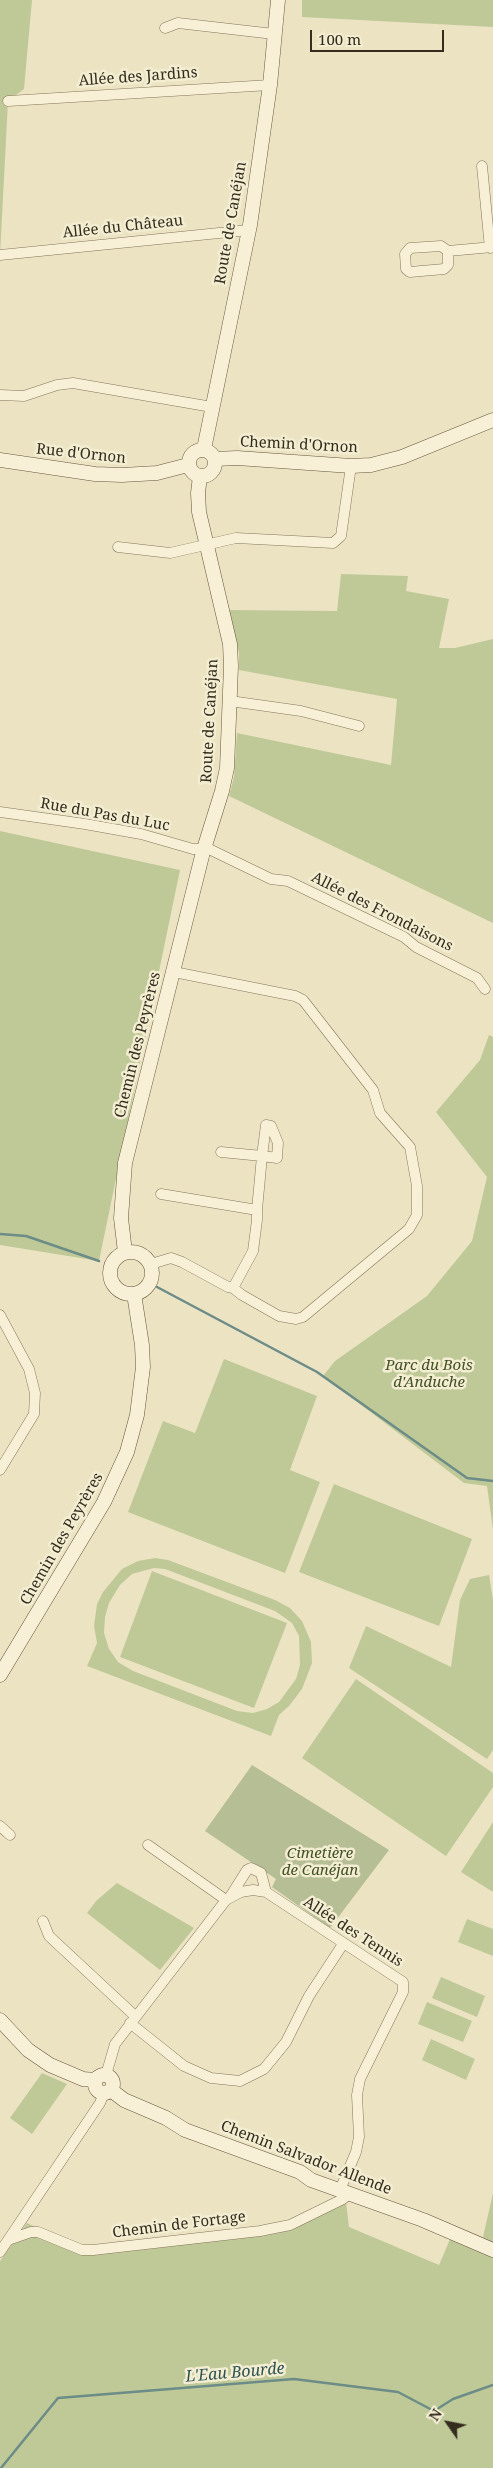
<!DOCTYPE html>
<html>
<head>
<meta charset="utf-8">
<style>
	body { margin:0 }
	#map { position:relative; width:493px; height:2468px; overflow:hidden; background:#ece3c3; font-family:"Noto Serif",serif }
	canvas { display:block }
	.north { position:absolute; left:423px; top:2398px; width:50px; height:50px; -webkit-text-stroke:4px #f3edd2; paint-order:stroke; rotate:303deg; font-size:14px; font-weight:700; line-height:20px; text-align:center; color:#352c1e }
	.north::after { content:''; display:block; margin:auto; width:18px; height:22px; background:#352c1e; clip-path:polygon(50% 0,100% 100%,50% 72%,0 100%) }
	.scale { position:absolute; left:310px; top:30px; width:134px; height:22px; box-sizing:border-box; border:2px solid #352c1e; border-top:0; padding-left:6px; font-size:15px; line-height:18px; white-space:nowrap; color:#352c1e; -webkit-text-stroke:4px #f3edd2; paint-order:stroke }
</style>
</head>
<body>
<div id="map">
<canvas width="493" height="2468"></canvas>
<div class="north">N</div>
<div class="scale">100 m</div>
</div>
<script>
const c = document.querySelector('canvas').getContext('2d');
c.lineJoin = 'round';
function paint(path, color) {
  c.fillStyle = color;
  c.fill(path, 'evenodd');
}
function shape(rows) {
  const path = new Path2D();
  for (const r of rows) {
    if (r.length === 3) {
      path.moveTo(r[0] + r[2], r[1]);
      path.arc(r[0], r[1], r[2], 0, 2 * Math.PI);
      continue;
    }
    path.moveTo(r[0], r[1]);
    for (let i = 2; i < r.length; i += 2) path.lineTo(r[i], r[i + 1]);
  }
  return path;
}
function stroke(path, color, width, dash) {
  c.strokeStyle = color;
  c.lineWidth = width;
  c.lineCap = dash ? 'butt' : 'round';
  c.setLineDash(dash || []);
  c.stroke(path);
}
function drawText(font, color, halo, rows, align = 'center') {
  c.font = font + ' "Noto Serif",serif';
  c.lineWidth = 5;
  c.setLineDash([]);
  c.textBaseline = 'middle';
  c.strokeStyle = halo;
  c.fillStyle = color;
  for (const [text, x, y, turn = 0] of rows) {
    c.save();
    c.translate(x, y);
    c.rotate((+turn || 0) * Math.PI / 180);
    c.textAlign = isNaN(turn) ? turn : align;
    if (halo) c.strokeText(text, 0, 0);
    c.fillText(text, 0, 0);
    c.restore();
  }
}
const green = shape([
	[0,0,32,0,24,89,8,101,0,255],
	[302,0,493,0,493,27,302,17],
	[341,574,408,576,406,591,449,599,439,648,455,648,493,639,493,923,229,796,234,777,237,733,391,765,397,699,239,670,239,653,229,610,337,611],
	[0,831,180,870,99,1261,0,1245],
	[489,1035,493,1037,493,1530,487,1486,464,1483,323,1376,335,1361,427,1296,472,1241,487,1177,436,1112,480,1060],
	[224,1359,317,1396,290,1470,320,1482,285,1573,128,1512,163,1421,195,1433],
	[334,1484,472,1539,439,1626,299,1572],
	[155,1558,168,1560,275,1600,290,1608,302,1621,311,1642,312,1663,302,1689,289,1706,279,1715,271,1736,87,1666,97,1643,94,1626,97,1604,103,1592,122,1569,138,1561],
	[154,1568,165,1569,275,1611,292,1623,299,1636,300,1665,296,1679,279,1702,267,1709,253,1713,237,1711,133,1671,118,1662,109,1649,104,1633,105,1617,109,1603,120,1585,132,1574],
	[152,1571,287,1623,254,1708,120,1657],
	[489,1575,493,1600,493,1750,487,1759,349,1668,366,1626,451,1667,460,1600,470,1579],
	[356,1679,493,1773,493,1787,446,1856,302,1758],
	[493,1822,493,1892,461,1872],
	[117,1883,194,1928,160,1970,87,1913,96,1901],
	[467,1919,493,1929,493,1956,458,1942],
	[441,1977,485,1996,477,2017,432,1998],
	[427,2002,472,2021,463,2042,418,2024],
	[431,2039,475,2059,466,2080,422,2060],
	[42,2073,67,2084,32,2134,10,2118],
	[493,2193,493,2242,483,2237],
	[346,2202,349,2227,439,2265,451,2237,493,2256,493,2468,0,2468,0,2261,27,2223,82,2250,260,2231]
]);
const cemetery = shape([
	[252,1765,389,1850,330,1928,272,1887,276,1879,205,1831]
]);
const stream = shape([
	[0,1234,26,1236,99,1261],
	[157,1287,317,1372,467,1478,493,1481],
	[1,2468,58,2398,294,2379,398,2392,434,2411,453,2399,493,2385]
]);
const street = shape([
	[165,28,178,23,274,34],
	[8,101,270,85],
	[482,166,490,248],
	[448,251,448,265,444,269,410,272,406,269,405,254,410,248,441,246,448,251,493,247],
	[0,255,249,230],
	[0,395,24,396,57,385,73,383,212,407],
	[118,547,170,553,236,538,333,543,341,536,351,466],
	[230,701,301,711,359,726],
	[0,812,85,824,141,834,193,849,209,849,271,879,288,881,404,937,416,947,477,978,485,989],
	[221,1152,262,1156,277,1158,278,1143,271,1126,266,1125,262,1156,257,1210,257,1220,253,1251,233,1288],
	[161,1194,257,1210],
	[151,1264,171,1258,182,1262,228,1287,233,1288,242,1295,279,1316,296,1319,303,1317,409,1229,417,1215,417,1186,410,1147,380,1113,373,1090,303,1000,295,996,174,972],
	[0,1315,29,1369,35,1393,34,1414,0,1470],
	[0,1826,10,1835],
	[148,1845,226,1900],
	[230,1897,247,1870,251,1868,261,1873,266,1892],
	[43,1921,49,1936,135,2016],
	[130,2023,184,2066,211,2078,240,2081,264,2069,286,2042,309,1996,343,1944],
	[106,2075,115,2044,226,1900,241,1892,253,1890,266,1892,403,1982,403,1992,360,2079,357,2095,359,2137,356,2152,340,2190],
	[8,2240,31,2232,38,2232,82,2250,93,2250,260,2231,290,2225,343,2199,350,2193],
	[0,2252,100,2103,104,2093]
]);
const secondary = shape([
	[204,449,250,225,270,85,278,0],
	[202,463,13],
	[215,459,237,458,351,466,371,465,402,457,493,420],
	[0,460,95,474,122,475,157,473,188,465],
	[131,1273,21],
	[125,1252,121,1218,125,1163,203,852,222,791,227,768,231,666,230,644,199,512,198,493,200,476],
	[0,1675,104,1502,127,1452,137,1415,143,1367,142,1345,134,1294],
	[0,2020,28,2050,50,2065,83,2079,95,2080],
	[104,2084,9],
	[111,2090,124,2100,166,2118,185,2130,300,2172,311,2180,423,2220,493,2250]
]);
const streetNames = [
	["Allée des Jardins",138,77,-4],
	["Route de Canéjan",231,223,-80],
	["Allée du Château",123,227,-6],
	["Chemin d'Ornon",299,445,3],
	["Rue d'Ornon",81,454,6],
	["Route de Canéjan",210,721,-87],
	["Rue du Pas du Luc",105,815,10],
	["Allée des Frondaisons",382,912,27],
	["Chemin des Peyrères",138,1045,-76],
	["Chemin des Peyrères",62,1539,-60],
	["Allée des Tennis",353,1932,33],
	["Chemin Salvador Allende",306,2158,21],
	["Chemin de Fortage",179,2225,-7]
];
const parkNames = [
	["Parc du Bois",429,1366],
	["d'Anduche",429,1383],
	["Cimetière",320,1854],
	["de Canéjan",320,1871]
];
const waterNames = [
	["L'Eau Bourde",235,2373,-5]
];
paint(green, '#bfc998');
paint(cemetery, '#b6be96');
stroke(stream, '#6c8c87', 2.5);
stroke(street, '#85755b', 11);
stroke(secondary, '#67563e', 15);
stroke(street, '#f7f0d6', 10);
stroke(secondary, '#f7f0d6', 14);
drawText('15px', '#352c1e', '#f3edd2', streetNames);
drawText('italic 15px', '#425126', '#f3edd2', parkNames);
drawText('italic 16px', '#2e5354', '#f3edd2', waterNames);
</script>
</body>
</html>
